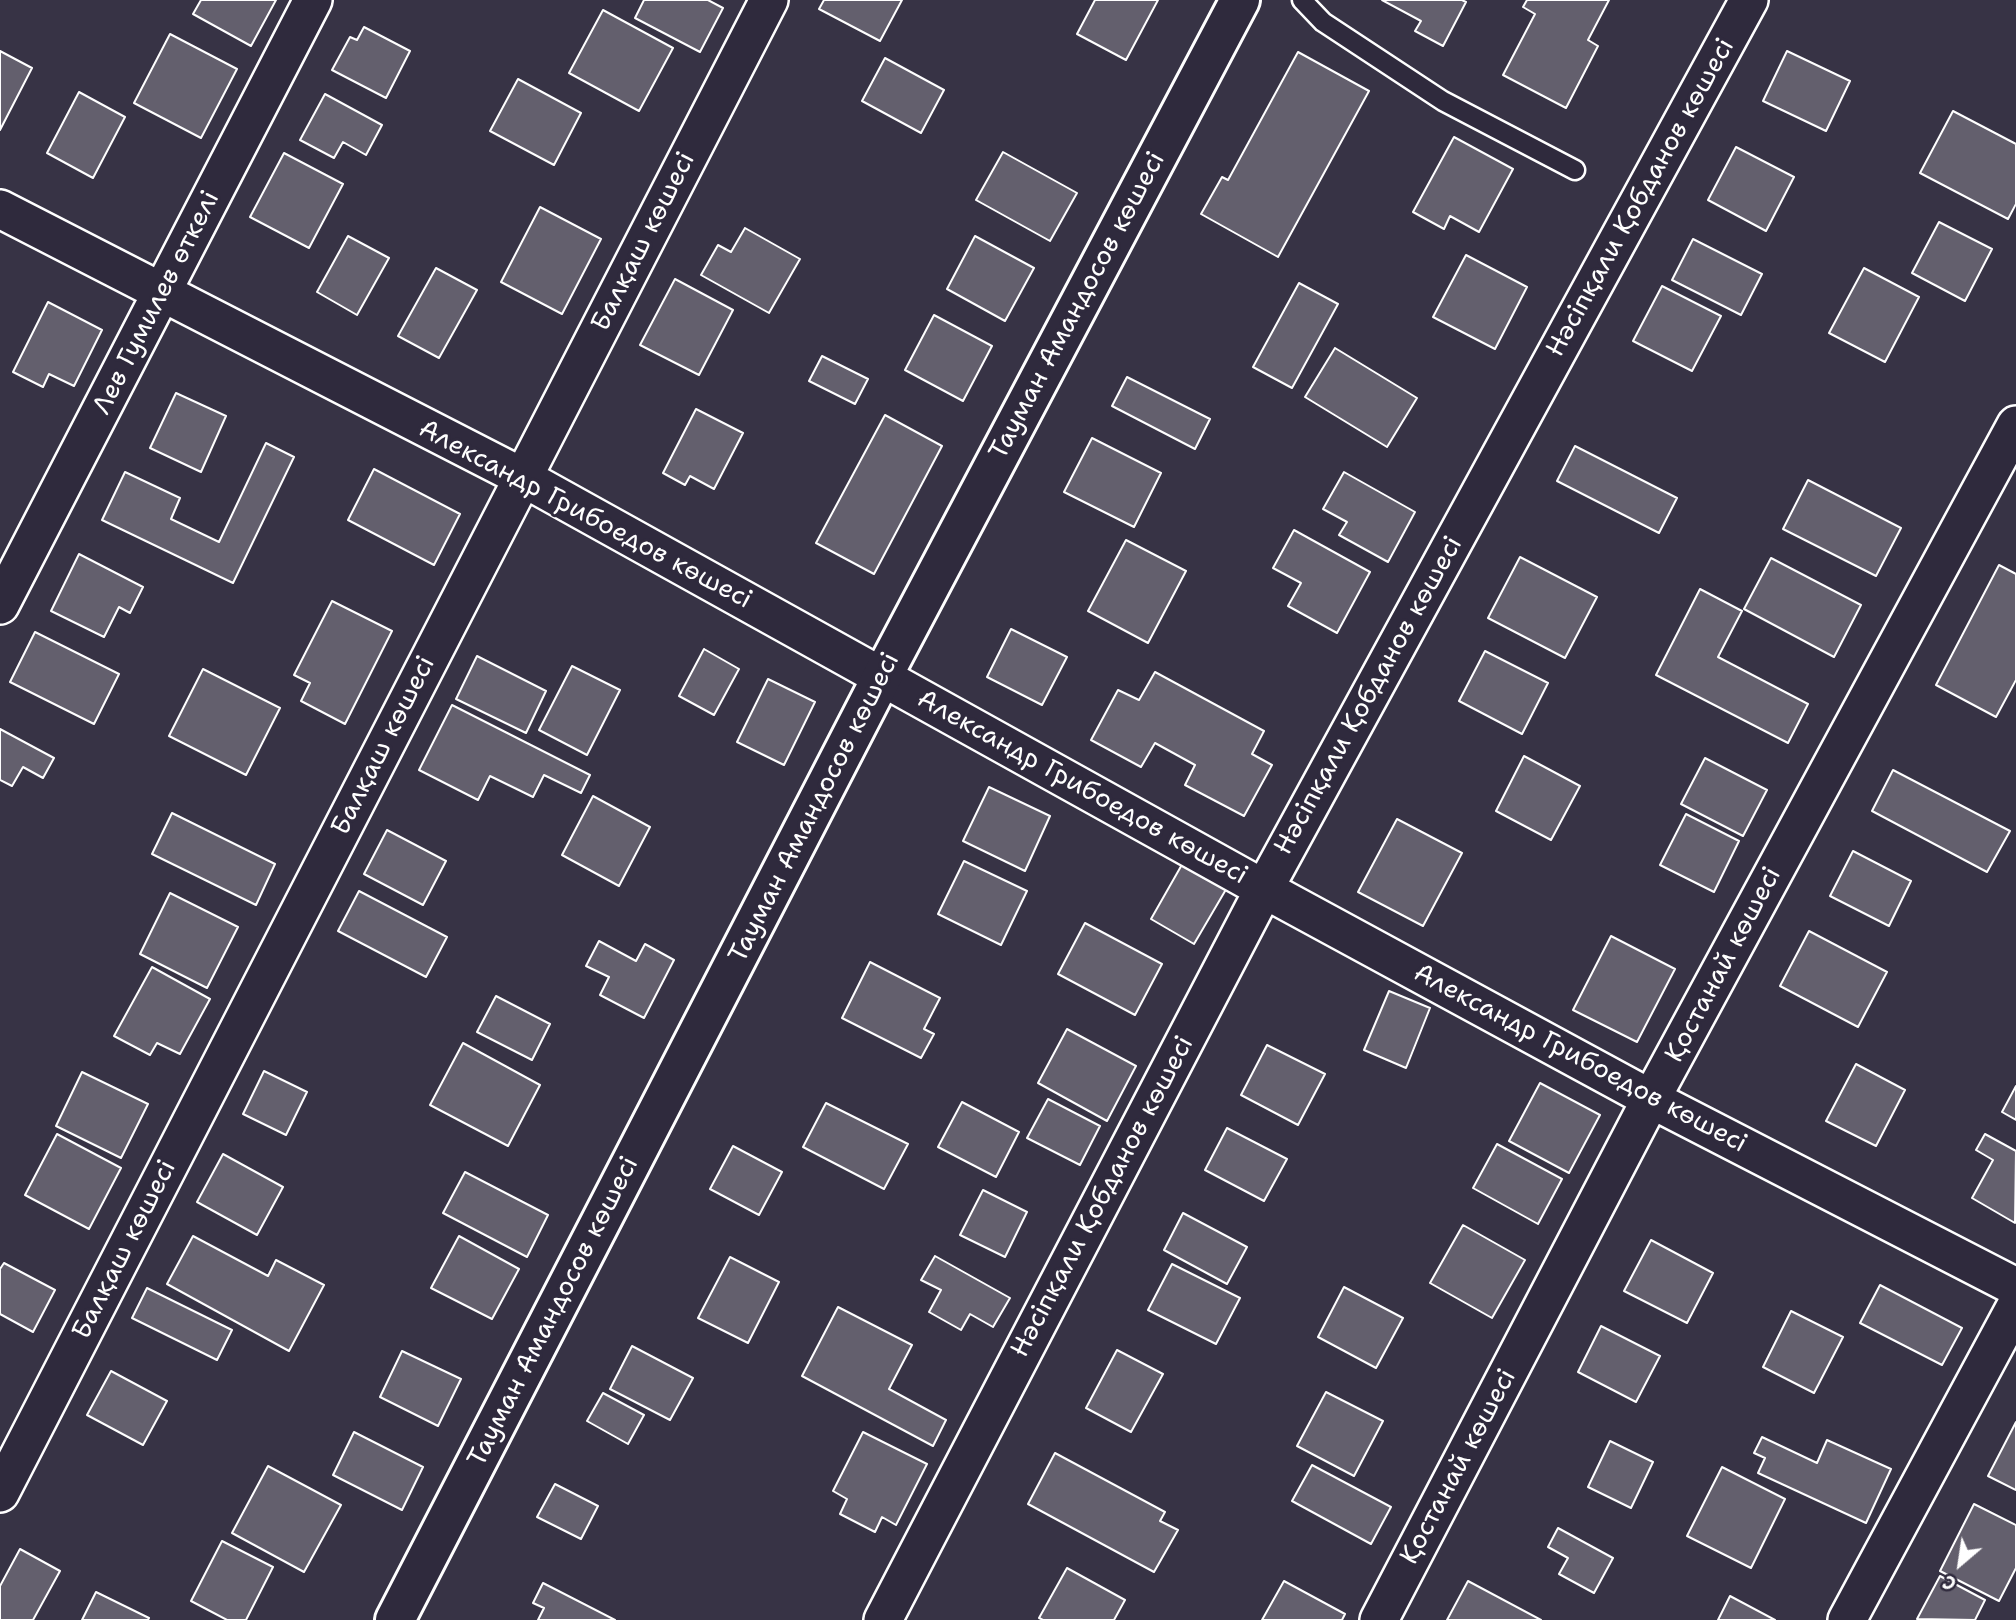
<!DOCTYPE html>
<html>
<head>
<meta charset="utf-8">
<style>
	body { margin:0 }
	#map { position:relative; width:2016px; height:1620px; overflow:hidden; background:#373345; font-family:"Shantell Sans",sans-serif }
	canvas { display:block }
	.north { position:absolute; left:1925px; top:1529px; width:70px; height:70px; -webkit-text-stroke:5px #2f2a3d; paint-order:stroke; rotate:209deg; font-size:19px; font-weight:700; line-height:28px; text-align:center; color:#fff }
	.north::after { content:''; display:block; margin:auto; width:24px; height:32px; background:#fff; clip-path:polygon(50% 0,100% 100%,50% 72%,0 100%) }
</style>
</head>
<body>
<div id="map">
<canvas width="2016" height="1620"></canvas>
<div class="north">С</div>
</div>
<script>
const c = document.querySelector('canvas').getContext('2d');
c.lineJoin = 'round';
function paint(path, color) {
  c.fillStyle = color;
  c.fill(path, 'evenodd');
}
function shape(rows) {
  const path = new Path2D();
  for (const r of rows) {
    path.moveTo(r[0], r[1]);
    for (let i = 2; i < r.length; i += 2) path.lineTo(r[i], r[i + 1]);
  }
  return path;
}
function stroke(path, color, width, dash) {
  c.strokeStyle = color;
  c.lineWidth = width;
  c.lineCap = dash ? 'butt' : 'round';
  c.setLineDash(dash || []);
  c.stroke(path);
}
function drawText(font, color, halo, rows, align = 'center') {
  c.font = font + ' "Shantell Sans",sans-serif';
  c.lineWidth = 6;
  c.setLineDash([]);
  c.textBaseline = 'middle';
  c.strokeStyle = halo;
  c.fillStyle = color;
  for (const [text, x, y, turn = 0] of rows) {
    c.save();
    c.translate(x, y);
    c.rotate((+turn || 0) * Math.PI / 180);
    c.textAlign = isNaN(turn) ? turn : align;
    if (halo) c.strokeText(text, 0, 0);
    c.fillText(text, 0, 0);
    c.restore();
  }
}
const building = shape([
	[201,0,276,0,251,46,193,14,201,0],
	[644,0,708,0,723,8,700,52,635,18,644,0],
	[824,0,902,0,880,41,819,9,824,0],
	[1095,0,1158,0,1126,60,1077,34,1095,0],
	[1382,0,1462,0,1466,2,1443,46,1415,31,1421,21,1382,0],
	[1527,0,1609,0,1588,40,1598,46,1566,108,1503,75,1535,14,1523,7,1527,0],
	[603,10,673,48,639,111,569,73,603,10],
	[364,27,410,51,386,98,332,70,350,37,357,40,364,27],
	[170,34,237,69,201,138,134,103,170,34],
	[0,51,32,68,0,130,0,51],
	[1787,51,1850,81,1826,131,1763,101,1787,51],
	[1298,52,1369,91,1278,257,1201,214,1222,177,1228,180,1298,52],
	[885,58,944,90,921,133,862,101,885,58],
	[518,79,581,113,554,165,490,131,518,79],
	[79,92,125,117,93,178,47,153,79,92],
	[325,94,382,125,366,155,343,142,334,158,300,140,325,94],
	[1953,111,2016,144,2016,204,2008,219,1920,173,1953,111],
	[1454,137,1513,169,1479,232,1450,216,1444,229,1413,212,1454,137],
	[1736,147,1794,177,1766,231,1708,200,1736,147],
	[1003,152,1077,193,1050,241,976,200,1003,152],
	[284,153,343,184,309,248,250,217,284,153],
	[540,207,601,239,562,314,501,282,540,207],
	[1939,222,1992,249,1965,301,1912,273,1939,222],
	[745,228,800,259,769,313,701,275,718,245,731,252,745,228],
	[348,236,389,258,357,315,317,292,348,236],
	[975,236,1034,268,1005,321,947,289,975,236],
	[1693,239,1762,274,1741,315,1672,280,1693,239],
	[1466,255,1527,287,1495,349,1433,317,1466,255],
	[436,268,477,290,439,358,398,336,436,268],
	[1864,268,1919,297,1885,362,1829,333,1864,268],
	[675,279,733,310,699,375,640,345,675,279],
	[1299,283,1338,304,1292,388,1253,367,1299,283],
	[1662,286,1721,316,1692,371,1633,341,1662,286],
	[48,302,102,330,74,386,49,374,43,387,13,372,48,302],
	[934,315,992,346,963,401,905,370,934,315],
	[1335,348,1417,398,1387,447,1305,397,1335,348],
	[822,356,868,379,855,404,809,381,822,356],
	[1127,377,1210,419,1195,449,1112,406,1127,377],
	[176,393,226,416,201,472,150,448,176,393],
	[696,409,743,433,714,489,690,476,685,485,663,473,696,409],
	[885,415,942,446,874,574,816,543,885,415],
	[1092,438,1161,473,1134,527,1064,492,1092,438],
	[266,443,294,457,233,583,102,520,125,472,180,498,171,519,219,542,266,443],
	[1575,446,1677,498,1659,533,1557,481,1575,446],
	[374,469,460,514,434,565,348,520,374,469],
	[1344,472,1415,512,1388,562,1339,535,1347,522,1323,509,1344,472],
	[1808,480,1901,528,1876,576,1783,529,1808,480],
	[1294,530,1370,572,1337,633,1288,606,1301,583,1273,568,1294,530],
	[1126,540,1186,571,1148,643,1088,611,1126,540],
	[79,554,143,587,130,613,119,607,104,637,51,611,79,554],
	[1520,557,1597,597,1565,658,1488,618,1520,557],
	[1771,558,1861,605,1834,657,1744,609,1771,558],
	[1999,565,2016,574,2016,680,1996,717,1936,685,1999,565],
	[1700,589,1742,611,1718,657,1808,704,1788,743,1656,675,1700,589],
	[332,601,392,631,345,724,301,701,310,683,294,675,332,601],
	[1011,629,1067,657,1042,705,987,677,1011,629],
	[35,632,119,674,94,724,10,682,35,632],
	[704,649,739,669,714,715,679,696,704,649],
	[1485,651,1548,683,1522,734,1459,701,1485,651],
	[477,656,546,691,526,733,456,699,477,656],
	[572,666,620,690,587,755,539,730,572,666],
	[203,669,280,708,246,775,169,736,203,669],
	[1155,672,1264,731,1252,754,1272,765,1244,816,1185,785,1195,765,1155,743,1141,767,1091,740,1118,690,1139,700,1155,672],
	[768,679,815,702,784,765,737,742,768,679],
	[452,705,590,775,581,793,544,775,533,797,490,776,478,800,419,770,452,705],
	[0,729,54,758,43,778,23,767,12,786,0,780,0,729],
	[1524,756,1580,786,1551,840,1496,811,1524,756],
	[1705,758,1767,790,1743,836,1681,804,1705,758],
	[1893,770,2010,831,1987,872,1872,811,1893,770],
	[989,787,1050,816,1025,871,963,841,989,787],
	[593,796,650,827,619,886,562,855,593,796],
	[172,813,275,864,256,905,152,854,172,813],
	[1686,814,1739,841,1714,892,1660,865,1686,814],
	[1397,819,1462,853,1423,926,1358,892,1397,819],
	[387,830,446,861,423,905,364,874,387,830],
	[1853,851,1911,881,1889,926,1830,896,1853,851],
	[964,861,1027,891,1001,945,938,914,964,861],
	[1184,861,1228,886,1194,944,1151,919,1184,861],
	[359,891,447,937,426,977,338,931,359,891],
	[170,893,238,927,207,988,140,954,170,893],
	[1085,923,1162,964,1135,1015,1058,974,1085,923],
	[1809,931,1887,972,1858,1027,1780,986,1809,931],
	[1611,936,1675,969,1637,1042,1573,1010,1611,936],
	[599,941,636,961,645,944,674,960,644,1018,600,995,609,977,586,966,599,941],
	[870,962,940,998,924,1029,934,1034,921,1058,842,1018,870,962],
	[152,967,210,999,180,1054,157,1043,150,1055,114,1036,152,967],
	[1389,991,1430,1008,1406,1068,1364,1050,1389,991],
	[496,996,550,1024,532,1060,477,1032,496,996],
	[1067,1029,1136,1066,1107,1121,1038,1083,1067,1029],
	[463,1043,540,1085,508,1146,430,1105,463,1043],
	[1267,1045,1325,1074,1298,1125,1241,1095,1267,1045],
	[1856,1064,1905,1090,1876,1146,1826,1121,1856,1064],
	[264,1071,307,1092,286,1135,243,1114,264,1071],
	[82,1072,148,1104,121,1158,56,1126,82,1072],
	[1540,1083,1600,1115,1569,1173,1509,1141,1540,1083],
	[2016,1086,2016,1120,2002,1112,2016,1086],
	[1048,1099,1100,1126,1080,1165,1027,1138,1048,1099],
	[962,1102,1019,1132,996,1177,938,1147,962,1102],
	[826,1103,908,1144,884,1189,803,1147,826,1103],
	[1227,1128,1287,1159,1264,1201,1205,1170,1227,1128],
	[57,1134,121,1168,89,1229,25,1195,57,1134],
	[1985,1134,2016,1151,2015,1223,1972,1198,1993,1160,1976,1150,1985,1134],
	[1497,1144,1562,1179,1538,1224,1473,1188,1497,1144],
	[733,1146,782,1172,759,1215,710,1189,733,1146],
	[223,1154,283,1187,257,1235,197,1202,223,1154],
	[465,1172,548,1215,527,1257,443,1213,465,1172],
	[983,1190,1027,1212,1005,1257,960,1235,983,1190],
	[1183,1213,1247,1247,1227,1284,1164,1250,1183,1213],
	[1463,1225,1525,1260,1492,1318,1430,1283,1463,1225],
	[193,1236,268,1276,276,1260,324,1285,289,1351,167,1284,193,1236],
	[459,1236,519,1269,492,1319,431,1288,459,1236],
	[1651,1240,1713,1273,1687,1323,1624,1291,1651,1240],
	[935,1256,1010,1298,993,1327,970,1314,961,1330,929,1312,941,1290,921,1280,935,1256],
	[730,1257,779,1282,748,1343,698,1318,730,1257],
	[4,1263,55,1290,33,1332,0,1314,0,1269,4,1263],
	[1172,1264,1240,1298,1216,1344,1148,1310,1172,1264],
	[1880,1285,1962,1328,1942,1365,1860,1323,1880,1285],
	[1344,1287,1403,1318,1376,1368,1318,1337,1344,1287],
	[147,1288,232,1330,217,1360,132,1318,147,1288],
	[838,1307,912,1345,889,1389,946,1420,933,1446,802,1376,838,1307],
	[1791,1311,1843,1337,1814,1393,1763,1367,1791,1311],
	[1601,1326,1660,1356,1636,1402,1578,1372,1601,1326],
	[632,1346,693,1378,670,1420,610,1389,632,1346],
	[1117,1350,1163,1374,1131,1432,1086,1408,1117,1350],
	[402,1351,461,1379,438,1426,380,1397,402,1351],
	[111,1371,167,1401,143,1445,87,1415,111,1371],
	[1326,1392,1383,1421,1354,1476,1297,1446,1326,1392],
	[603,1393,644,1415,628,1444,587,1421,603,1393],
	[2016,1422,2016,1490,1988,1476,2016,1422],
	[354,1432,423,1467,402,1510,333,1475,354,1432],
	[863,1432,927,1464,896,1525,882,1517,875,1532,840,1514,847,1499,833,1491,863,1432],
	[1762,1437,1817,1463,1827,1440,1891,1469,1866,1523,1758,1473,1765,1458,1754,1453,1762,1437],
	[1610,1441,1653,1462,1631,1508,1588,1487,1610,1441],
	[1055,1453,1165,1512,1160,1521,1178,1530,1154,1572,1028,1504,1055,1453],
	[1312,1465,1391,1507,1371,1544,1292,1501,1312,1465],
	[268,1466,341,1505,304,1572,232,1533,268,1466],
	[1722,1467,1785,1499,1751,1568,1687,1536,1722,1467],
	[555,1484,598,1506,581,1539,537,1517,555,1484],
	[1974,1504,2016,1525,2016,1568,1999,1601,1940,1571,1974,1504],
	[1558,1528,1613,1558,1594,1593,1559,1574,1568,1558,1548,1547,1558,1528],
	[222,1541,273,1567,246,1620,227,1620,191,1601,222,1541],
	[20,1549,60,1571,33,1620,0,1620,0,1586,20,1549],
	[1067,1568,1125,1600,1114,1620,1043,1620,1039,1618,1067,1568],
	[1940,1576,1985,1600,1975,1620,1917,1619,1940,1576],
	[1284,1581,1345,1614,1342,1620,1262,1620,1284,1581],
	[1468,1581,1541,1620,1447,1620,1468,1581],
	[543,1583,615,1620,538,1620,544,1608,533,1603,543,1583],
	[96,1592,149,1618,148,1620,82,1620,96,1592],
	[1730,1596,1775,1620,1718,1620,1730,1596]
]);
const lane = shape([
	[1302,0,1323,22,1443,101,1575,170]
]);
const street = shape([
	[0,209,522,477,1264,889,1651,1099,2016,1287],
	[0,605,313,0],
	[0,1493,769,0],
	[883,1620,1264,889,1749,0],
	[1379,1620,1651,1099,2016,425],
	[1847,1620,2016,1306]
]);
const secondary = shape([
	[395,1620,882,677,1240,0]
]);
const streetNames = [
	["Нәсіпқали Қобданов көшесі",1641,198,-61],
	["Балқаш көшесі",644,242,-63],
	["Лев Гумилев өткелі",157,303,-63],
	["Тауман Амандосов көшесі",1078,306,-62],
	["Александр Грибоедов көшесі",585,515,28],
	["Нәсіпқали Қобданов көшесі",1369,696,-61],
	["Балқаш көшесі",384,746,-63],
	["Александр Грибоедов көшесі",1082,788,29],
	["Тауман Амандосов көшесі",815,808,-63],
	["Қостанай көшесі",1724,965,-62],
	["Александр Грибоедов көшесі",1580,1059,28],
	["Нәсіпқали Қобданов көшесі",1103,1197,-62],
	["Балқаш көшесі",125,1250,-63],
	["Тауман Амандосов көшесі",554,1312,-63],
	["Қостанай көшесі",1459,1467,-62]
];
paint(building, '#635f6d');
stroke(building, '#fff', 2);
stroke(lane, '#fff', 23);
stroke(street, '#fff', 42);
stroke(secondary, '#fff', 44);
stroke(lane, '#2f2a3d', 18);
stroke(street, '#2f2a3d', 37);
stroke(secondary, '#2f2a3d', 38);
drawText('26px', '#fff', '#2f2a3d', streetNames);
</script>
</body>
</html>
